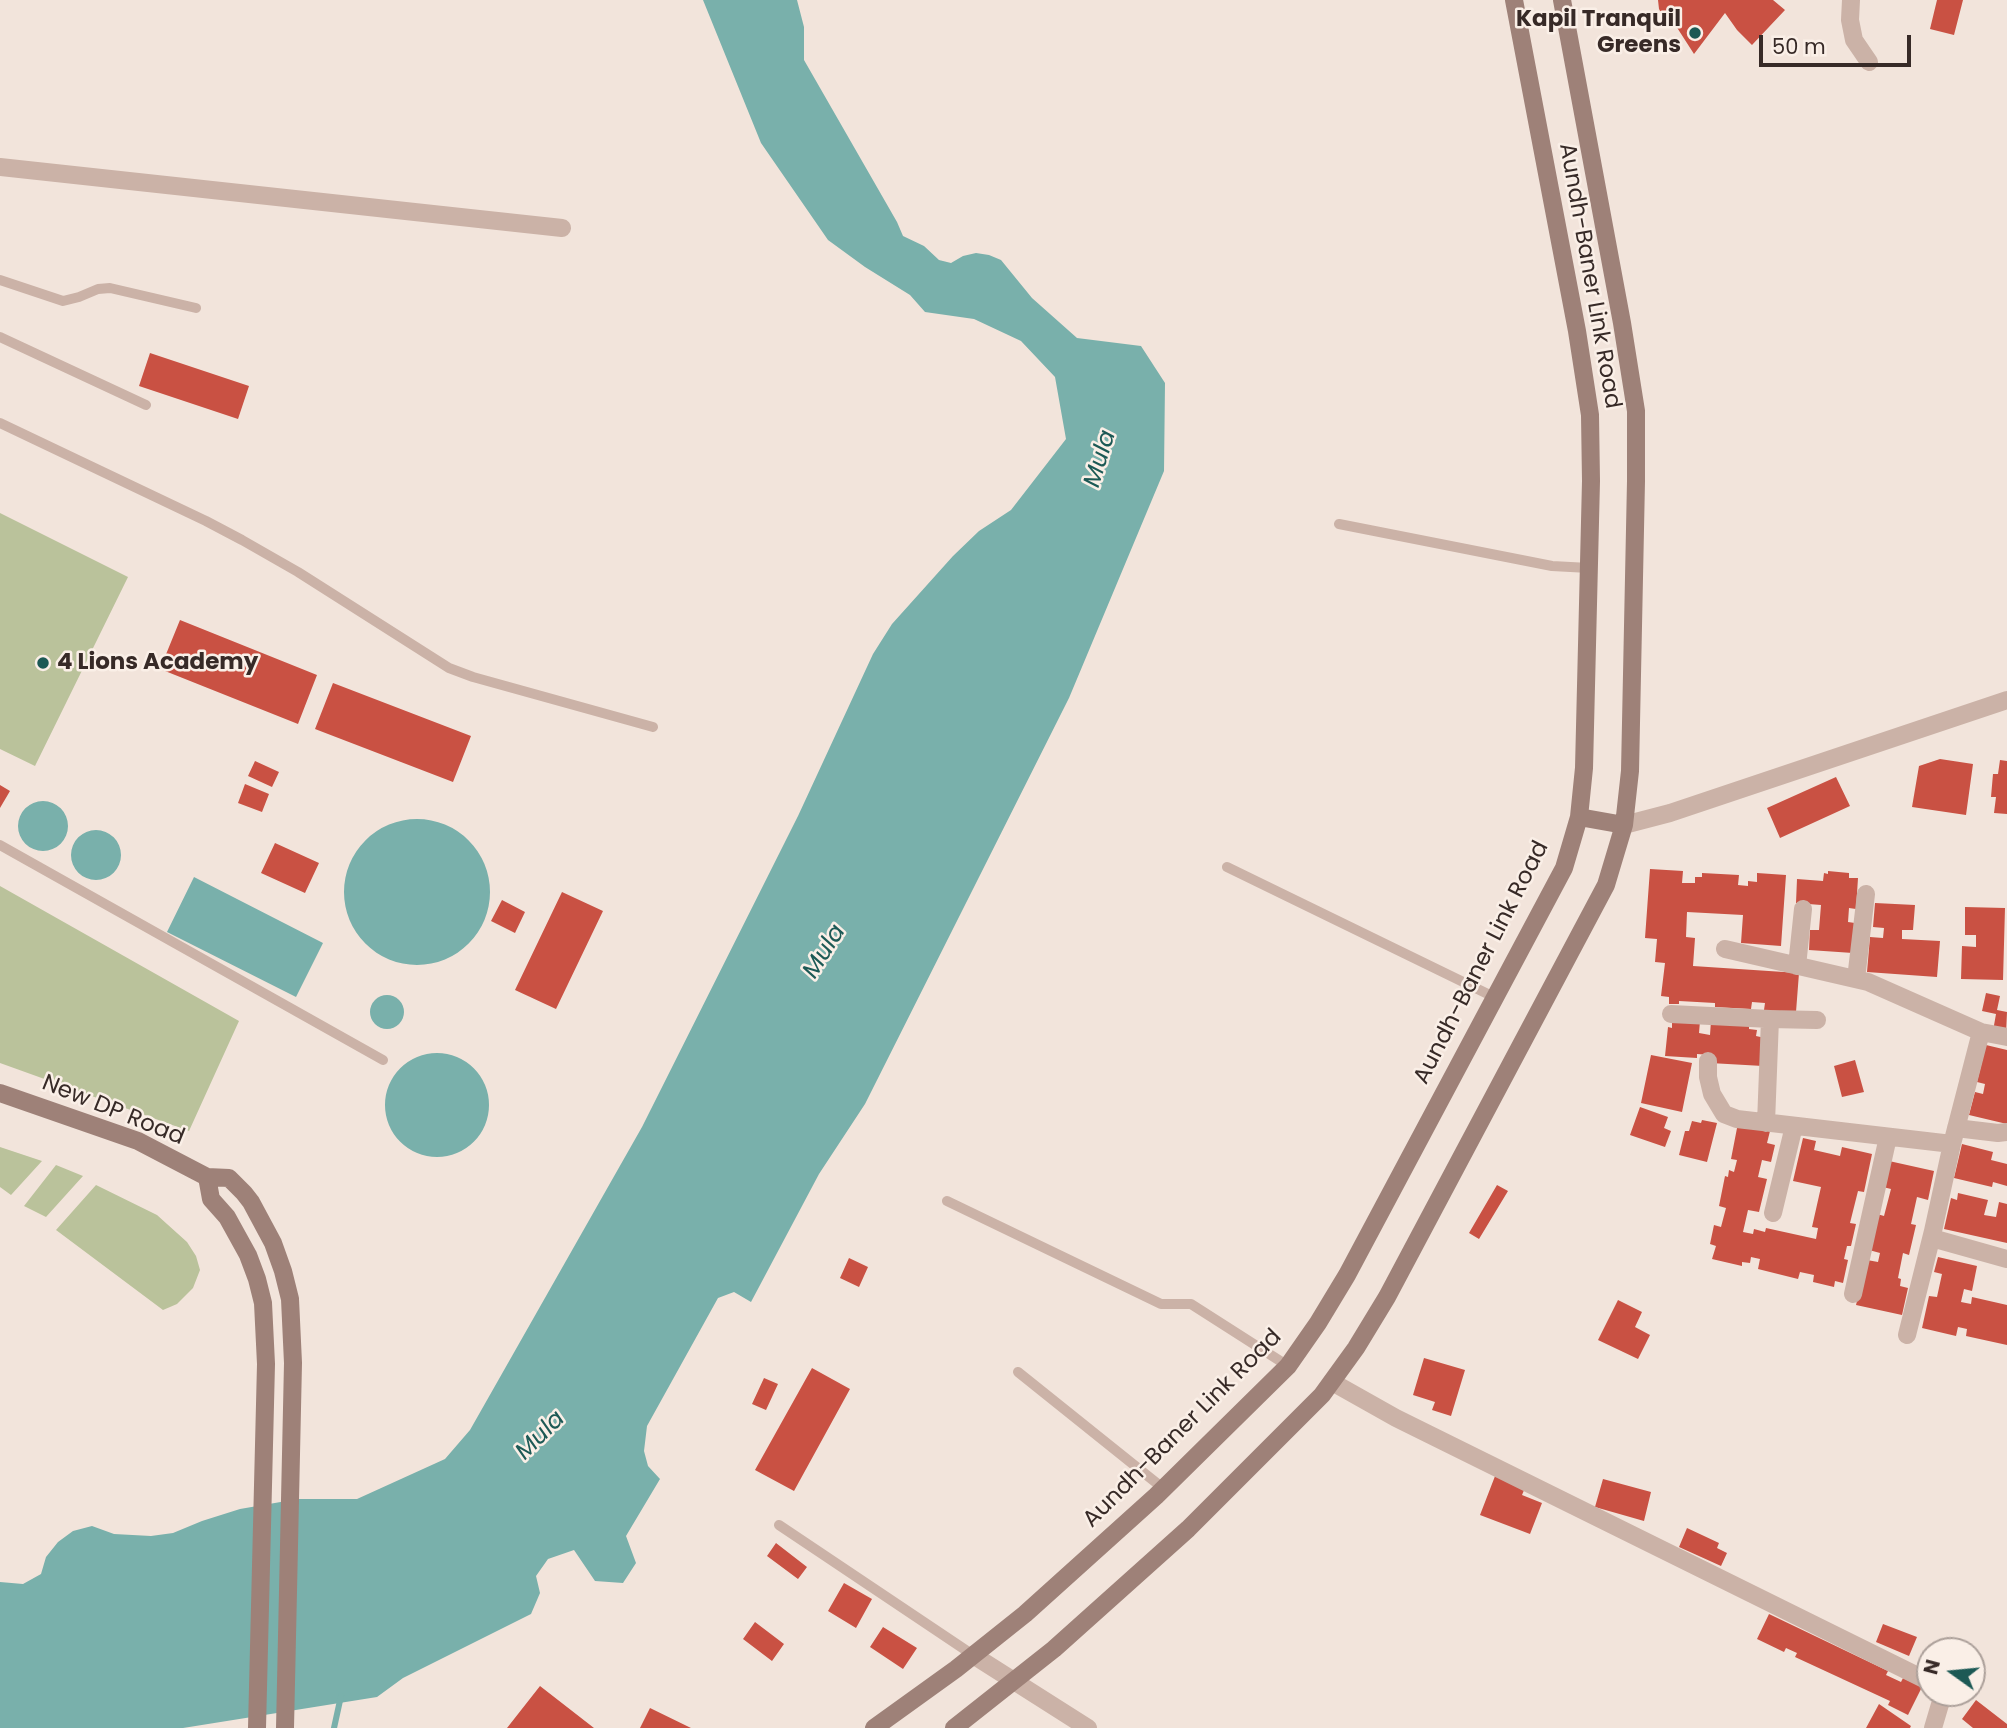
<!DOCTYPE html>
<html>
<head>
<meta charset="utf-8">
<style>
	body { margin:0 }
	#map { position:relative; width:2007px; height:1728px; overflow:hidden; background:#f2e4db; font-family:Poppins,sans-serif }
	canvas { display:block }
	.north { position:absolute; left:1916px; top:1637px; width:70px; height:70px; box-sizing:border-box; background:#faefe7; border:2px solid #aca09a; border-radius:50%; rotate:285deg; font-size:19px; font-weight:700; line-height:28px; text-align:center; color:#372a27 }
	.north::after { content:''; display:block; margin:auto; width:24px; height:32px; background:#1c5955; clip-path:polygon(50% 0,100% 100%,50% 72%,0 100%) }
	.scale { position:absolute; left:1759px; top:35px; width:152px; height:32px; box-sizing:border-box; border:4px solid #372a27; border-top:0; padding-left:9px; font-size:21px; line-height:24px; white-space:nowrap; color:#372a27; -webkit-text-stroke:5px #faefe7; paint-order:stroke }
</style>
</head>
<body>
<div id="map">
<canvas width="2007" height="1728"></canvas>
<div class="north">N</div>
<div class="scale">50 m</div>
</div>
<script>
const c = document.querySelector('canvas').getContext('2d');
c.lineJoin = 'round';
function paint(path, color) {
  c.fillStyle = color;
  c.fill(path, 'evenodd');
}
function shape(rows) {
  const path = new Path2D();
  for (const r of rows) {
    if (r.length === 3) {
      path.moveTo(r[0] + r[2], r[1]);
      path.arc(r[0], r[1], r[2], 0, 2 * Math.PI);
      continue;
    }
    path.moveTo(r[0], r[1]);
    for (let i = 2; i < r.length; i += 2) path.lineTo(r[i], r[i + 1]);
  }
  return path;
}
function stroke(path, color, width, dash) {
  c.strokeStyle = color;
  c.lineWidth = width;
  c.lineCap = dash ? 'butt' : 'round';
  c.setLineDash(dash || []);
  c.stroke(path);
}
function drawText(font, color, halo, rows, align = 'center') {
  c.font = font + ' Poppins,sans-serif';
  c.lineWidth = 5;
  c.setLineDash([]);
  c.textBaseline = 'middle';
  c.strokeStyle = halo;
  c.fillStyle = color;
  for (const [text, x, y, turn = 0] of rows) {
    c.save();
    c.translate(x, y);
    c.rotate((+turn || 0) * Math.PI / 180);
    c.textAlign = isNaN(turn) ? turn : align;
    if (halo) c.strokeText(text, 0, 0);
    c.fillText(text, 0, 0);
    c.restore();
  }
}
const green = shape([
	[0,513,128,577,35,766,0,749],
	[0,886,239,1021,189,1131,0,1063],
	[0,1147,42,1161,11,1195,0,1187],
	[56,1165,83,1176,46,1217,24,1206],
	[96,1185,157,1215,187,1242,196,1256,200,1270,193,1288,177,1304,163,1310,56,1230]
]);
const water = shape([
	[703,0,797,0,804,27,804,60,897,222,903,236,924,246,939,260,951,263,963,256,976,253,989,255,1001,260,1032,298,1077,338,1141,346,1165,383,1164,471,1069,698,865,1104,819,1174,751,1302,734,1292,718,1298,647,1426,644,1451,648,1466,660,1479,626,1536,636,1563,623,1583,595,1581,574,1550,548,1559,536,1576,540,1593,531,1614,403,1678,377,1697,183,1728,0,1728,0,1582,23,1584,41,1574,46,1557,58,1542,73,1531,92,1526,114,1534,151,1536,173,1533,202,1521,240,1509,298,1499,357,1499,445,1459,470,1430,642,1127,798,816,873,654,892,624,953,556,979,531,1011,510,1066,439,1055,377,1021,341,974,319,925,312,910,295,865,267,828,240,761,143],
	[43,826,25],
	[417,892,73],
	[96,855,25],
	[194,877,323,943,296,997,167,932],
	[387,1012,17],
	[437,1105,52]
]);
const stream = shape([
	[334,1728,341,1696]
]);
const building = shape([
	[1658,0,1773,0,1785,10,1752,45,1737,30,1725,13,1694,54,1676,26,1664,18,1659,9],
	[1937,0,1963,0,1954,35,1930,29],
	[150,353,249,386,238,419,139,386],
	[180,620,317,675,298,724,160,669],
	[333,683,471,736,453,782,315,729],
	[1940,759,1973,764,1966,815,1912,807,1919,766],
	[2000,760,2007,761,2007,814,1994,813,1996,797,1991,797,1993,774,1998,774],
	[255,761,279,772,272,787,248,776],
	[1836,777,1850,806,1780,838,1767,808],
	[245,784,269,794,262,812,238,803],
	[0,785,10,791,0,808],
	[275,843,319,863,305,893,261,873],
	[1650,869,1683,871,1682,883,1695,883,1695,877,1702,877,1702,873,1739,875,1738,885,1748,886,1748,881,1757,882,1757,873,1786,875,1781,946,1741,943,1743,915,1687,912,1686,937,1695,938,1693,966,1799,973,1796,1012,1764,1010,1765,1003,1752,1002,1751,1009,1715,1007,1715,1003,1679,1001,1679,1004,1669,1004,1669,997,1661,996,1665,963,1655,962,1657,939,1645,938],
	[1828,871,1849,873,1849,878,1858,878,1856,909,1849,908,1848,922,1855,923,1853,953,1809,950,1810,930,1819,930,1821,905,1796,903,1797,879,1823,881,1824,873,1828,874],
	[562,892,603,911,556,1009,515,990],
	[502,900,525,912,515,933,491,921],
	[1875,903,1915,905,1913,930,1902,930,1902,939,1940,941,1937,977,1867,972,1870,937,1883,938,1884,928,1873,927],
	[1965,907,2005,908,2003,980,1961,979,1962,946,1976,947,1976,935,1965,935],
	[1986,993,2000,996,1997,1010,2007,1012,2006,1034,1993,1031,1996,1014,1982,1011],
	[1672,1019,1700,1021,1699,1033,1710,1035,1711,1021,1749,1024,1749,1029,1757,1030,1756,1036,1765,1038,1763,1066,1710,1063,1711,1055,1697,1054,1697,1058,1665,1056,1668,1027,1672,1028],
	[1986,1045,2007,1050,2007,1124,1969,1115,1975,1092,1983,1094,1985,1084,1977,1082],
	[1651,1055,1692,1063,1682,1112,1641,1103],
	[1855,1060,1864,1092,1842,1097,1834,1066],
	[1640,1107,1668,1117,1664,1128,1671,1131,1665,1147,1630,1135],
	[1702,1120,1717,1123,1707,1162,1679,1155,1685,1131,1689,1131,1692,1121,1701,1123],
	[1738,1123,1770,1131,1767,1143,1775,1145,1771,1162,1762,1160,1758,1177,1767,1179,1759,1212,1748,1210,1743,1232,1753,1234,1754,1229,1765,1232,1766,1228,1816,1239,1818,1228,1812,1227,1821,1187,1793,1181,1803,1138,1816,1141,1814,1150,1840,1156,1842,1147,1872,1154,1864,1192,1858,1191,1850,1223,1856,1224,1851,1246,1847,1246,1844,1259,1848,1260,1843,1283,1835,1281,1834,1287,1813,1282,1814,1275,1800,1272,1798,1279,1758,1269,1760,1259,1751,1257,1750,1263,1742,1262,1742,1266,1712,1259,1716,1246,1710,1244,1714,1225,1721,1227,1726,1208,1719,1206,1725,1176,1728,1177,1729,1170,1734,1172,1737,1160,1731,1159],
	[1962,1144,1993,1152,1991,1160,2007,1164,2007,1186,1993,1182,1992,1187,1954,1178],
	[1889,1161,1934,1171,1928,1200,1917,1197,1911,1224,1916,1225,1909,1255,1903,1253,1898,1278,1901,1279,1900,1286,1908,1288,1902,1315,1856,1305,1867,1260,1878,1262,1880,1253,1869,1250,1877,1214,1884,1216,1891,1189,1883,1187],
	[1497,1185,1508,1191,1479,1239,1469,1233],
	[1958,1193,1988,1200,1984,1215,1996,1217,1999,1202,2007,1204,2007,1243,1944,1229,1951,1198,1957,1200],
	[1938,1257,1977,1266,1972,1291,1964,1289,1961,1302,1971,1304,1972,1297,2007,1305,2007,1345,1966,1336,1967,1329,1958,1327,1956,1336,1922,1328,1929,1296,1937,1297,1942,1274,1934,1272],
	[849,1258,868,1267,859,1287,840,1278],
	[1618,1300,1642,1312,1635,1327,1650,1335,1638,1359,1598,1340],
	[1424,1358,1465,1370,1451,1416,1432,1410,1435,1402,1413,1395],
	[812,1368,850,1389,794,1491,755,1470],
	[764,1378,778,1384,766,1410,752,1404],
	[1497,1471,1527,1483,1522,1495,1542,1503,1530,1534,1480,1515],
	[1603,1479,1651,1492,1644,1521,1595,1507],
	[1687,1528,1719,1543,1717,1548,1727,1553,1721,1566,1679,1547],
	[776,1543,807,1567,798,1579,767,1556],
	[844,1583,872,1599,856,1628,828,1611],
	[1769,1614,1888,1671,1886,1675,1901,1682,1903,1678,1922,1687,1908,1715,1888,1705,1890,1701,1795,1657,1797,1653,1786,1648,1784,1652,1757,1639],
	[755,1622,784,1644,772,1661,743,1639],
	[1883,1624,1917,1637,1909,1656,1876,1642],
	[883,1627,917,1648,903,1669,870,1647],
	[540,1686,594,1728,507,1728],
	[1976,1700,2007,1724,2007,1728,1973,1728,1962,1719],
	[1879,1704,1911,1726,1910,1728,1866,1728],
	[650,1708,691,1728,640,1728]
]);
const service = shape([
	[0,280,63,301,79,297,98,289,110,288,196,308],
	[0,337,146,405],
	[0,423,206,521,242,540,298,572,449,668,473,677,653,727],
	[1339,524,1552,566,1589,568],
	[0,845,383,1060],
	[1227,867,1494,997],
	[947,1201,1161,1304,1191,1304,1288,1366],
	[1018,1372,1164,1489],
	[779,1525,973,1655]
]);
const minor = shape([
	[1851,0,1850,20,1854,40,1869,62],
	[0,167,562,228],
	[1624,825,1670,813,2007,700],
	[1725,949,1868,982,1981,1032,2007,1037],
	[1797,966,1803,909],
	[1856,979,1866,894],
	[1671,1014,1770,1019,1766,1123],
	[1770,1019,1817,1020],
	[1708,1061,1708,1077,1712,1094,1724,1114,1737,1119,1952,1144,1981,1032],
	[1956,1128,1998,1133,2007,1132],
	[1952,1144,1933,1231,1934,1237,1939,1240,2007,1259],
	[1773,1213,1794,1126],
	[1853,1294,1888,1137],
	[1907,1335,1933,1231],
	[1332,1382,1396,1418,1930,1682],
	[1933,1728,1941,1701,1941,1693]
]);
const tertiary = shape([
	[973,1655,1088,1728]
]);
const secondary = shape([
	[1579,817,1624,825],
	[0,1093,138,1141,207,1177,229,1178,244,1193,251,1202,273,1243,283,1271,290,1299,293,1363,285,1728],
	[207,1177,211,1199,227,1217,248,1255,257,1279,263,1303,266,1364,257,1728],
	[874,1728,956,1669,1025,1614,1156,1496,1288,1366,1318,1323,1347,1275,1564,868,1579,817,1584,768,1591,481,1590,415,1577,331,1514,0],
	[954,1728,1054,1649,1188,1529,1322,1395,1356,1348,1387,1297,1606,885,1624,825,1630,771,1636,481,1636,411,1622,323,1562,0]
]);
const markers = [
	[1695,33,7,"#1c5955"],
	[43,663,7,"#1c5955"]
];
const poiNames = [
	["Kapil Tranquil",1681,20],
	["Greens",1681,46],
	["4 Lions Academy",57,663,"left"]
];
const streetNames = [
	["Aundh-Baner Link Road",1589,276,80],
	["Aundh-Baner Link Road",1482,963,-63],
	["New DP Road",113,1111,22],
	["Aundh-Baner Link Road",1183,1429,-45]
];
const waterNames = [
	["Mula",1101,459,-73],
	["Mula",825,952,-58],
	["Mula",541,1436,-45]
];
paint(green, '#bac29b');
paint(water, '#79b0ab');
stroke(stream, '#79b0ab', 6);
paint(building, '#c95143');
stroke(service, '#cbb2a7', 10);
stroke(minor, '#cbb2a7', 18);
stroke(tertiary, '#cbb2a7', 18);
stroke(secondary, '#9e8178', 18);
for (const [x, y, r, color] of markers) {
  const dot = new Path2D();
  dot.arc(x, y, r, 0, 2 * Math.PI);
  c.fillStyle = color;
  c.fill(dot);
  stroke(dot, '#faefe7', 2.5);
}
drawText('bold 23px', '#372a27', '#faefe7', poiNames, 'right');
drawText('23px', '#372a27', '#faefe7', streetNames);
drawText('italic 24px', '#1c5955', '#faefe7', waterNames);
</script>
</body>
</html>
